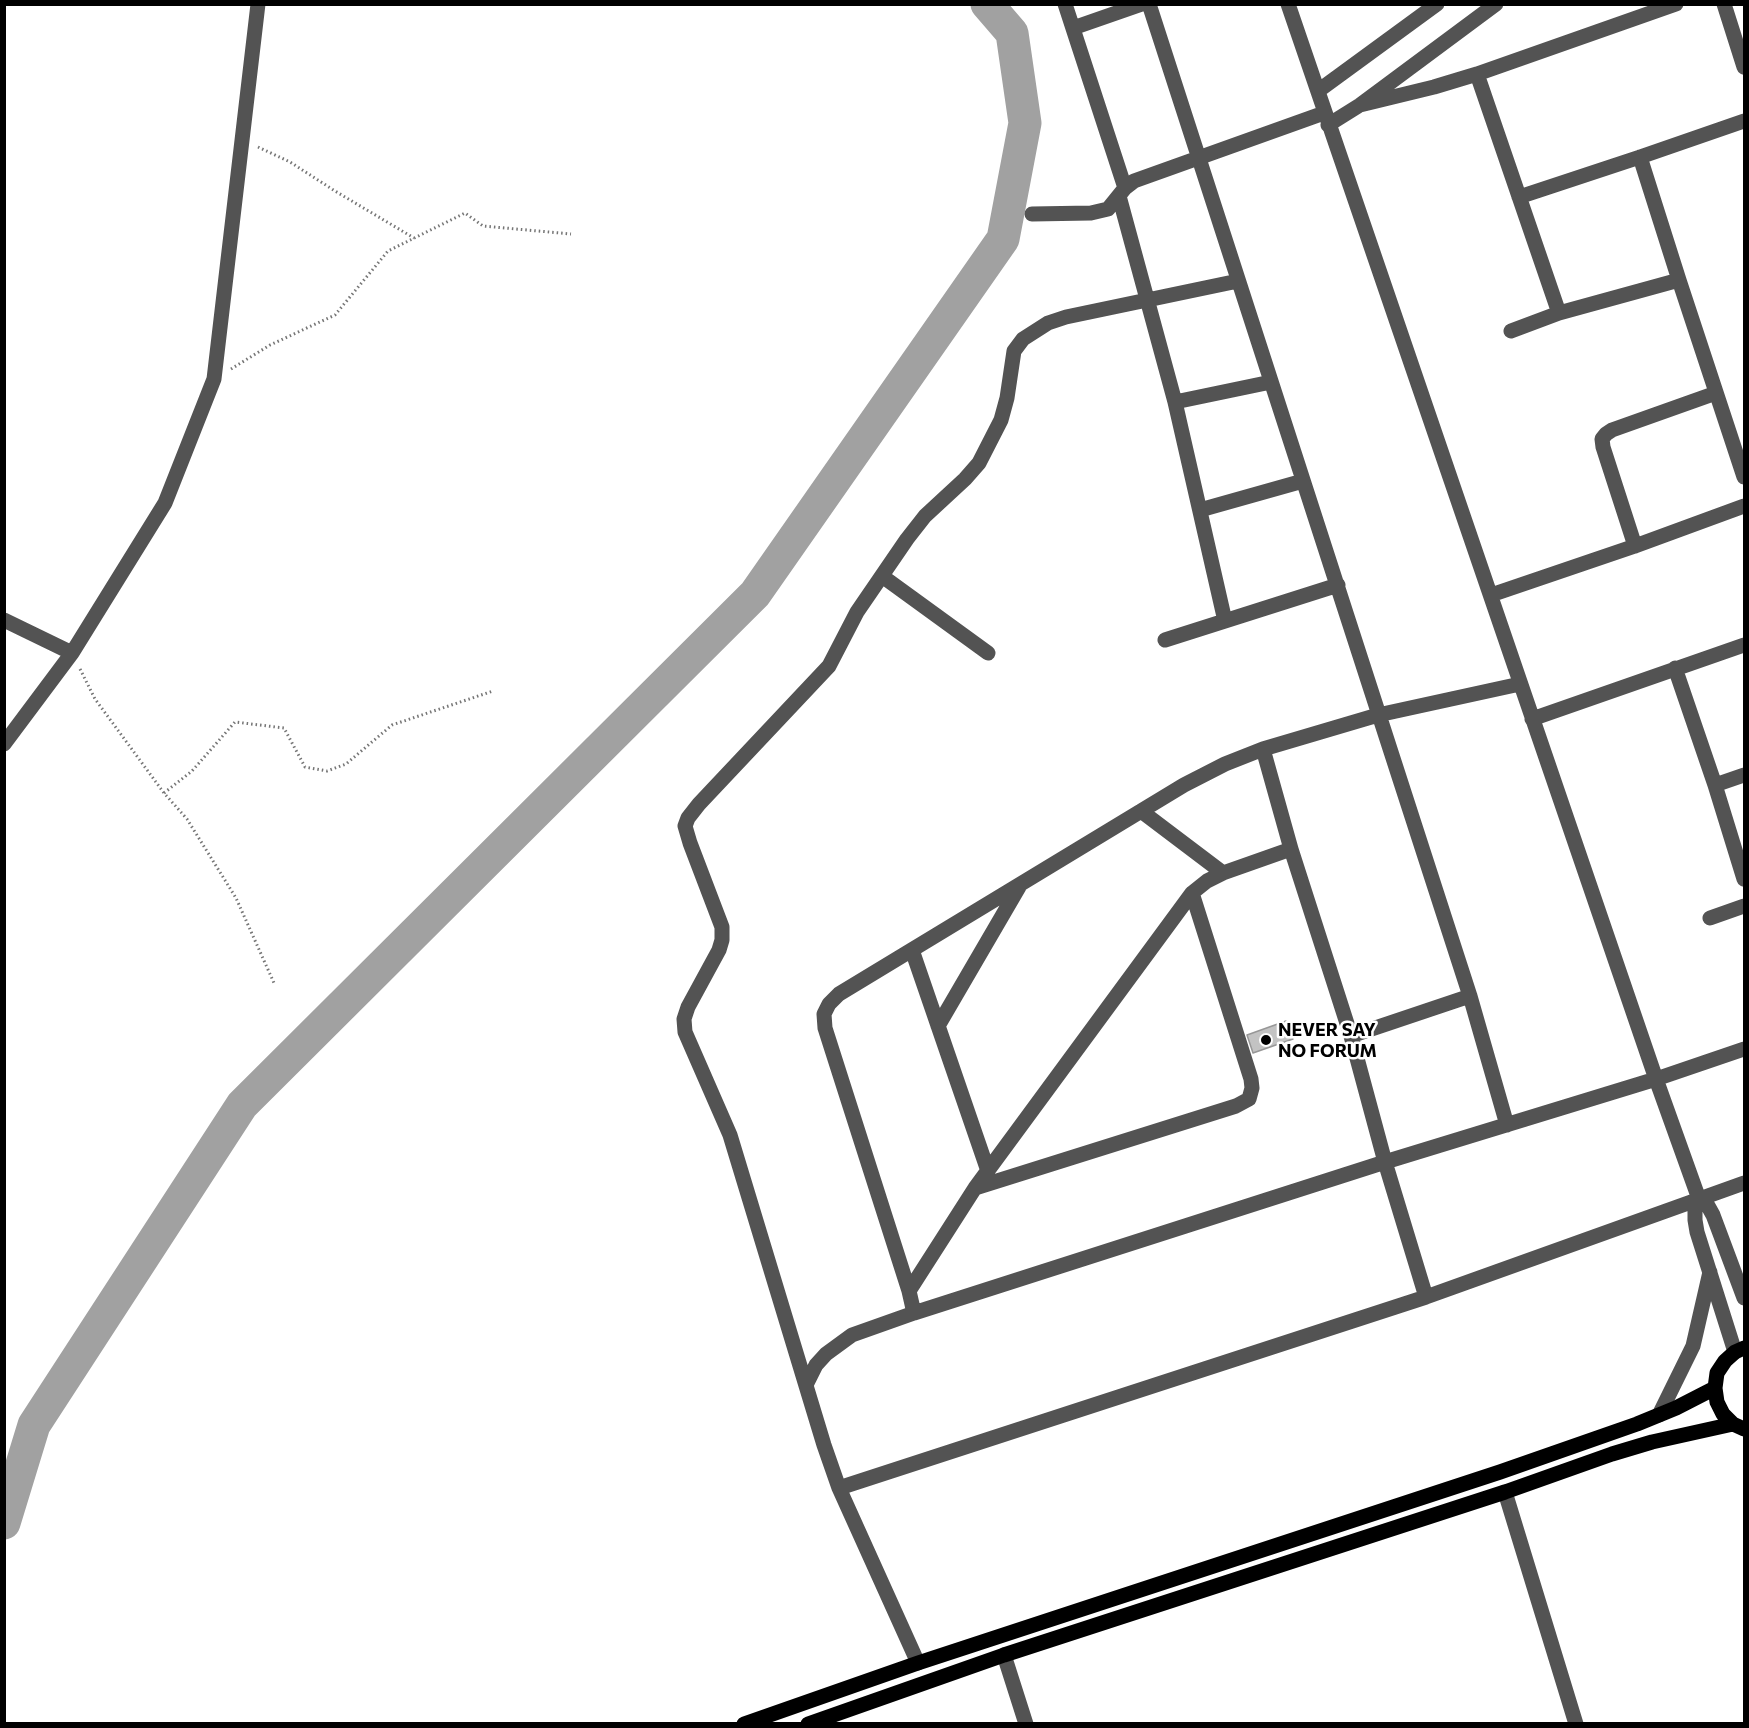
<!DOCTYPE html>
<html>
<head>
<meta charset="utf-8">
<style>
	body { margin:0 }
	#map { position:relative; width:1749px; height:1728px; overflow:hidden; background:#fff; font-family:Commissioner,sans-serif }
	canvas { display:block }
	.frame { position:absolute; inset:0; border:6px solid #000; pointer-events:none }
</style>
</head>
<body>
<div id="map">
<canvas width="1749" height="1728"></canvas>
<div class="frame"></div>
</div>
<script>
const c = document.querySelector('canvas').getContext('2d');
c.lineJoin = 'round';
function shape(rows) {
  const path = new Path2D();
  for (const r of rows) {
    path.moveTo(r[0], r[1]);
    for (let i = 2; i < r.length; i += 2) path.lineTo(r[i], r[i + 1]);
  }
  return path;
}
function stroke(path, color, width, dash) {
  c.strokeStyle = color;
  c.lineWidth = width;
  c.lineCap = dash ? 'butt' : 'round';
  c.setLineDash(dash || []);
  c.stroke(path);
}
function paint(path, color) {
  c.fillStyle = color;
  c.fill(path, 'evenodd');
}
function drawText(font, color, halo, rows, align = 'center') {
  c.font = font + ' Commissioner,sans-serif';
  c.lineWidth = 5;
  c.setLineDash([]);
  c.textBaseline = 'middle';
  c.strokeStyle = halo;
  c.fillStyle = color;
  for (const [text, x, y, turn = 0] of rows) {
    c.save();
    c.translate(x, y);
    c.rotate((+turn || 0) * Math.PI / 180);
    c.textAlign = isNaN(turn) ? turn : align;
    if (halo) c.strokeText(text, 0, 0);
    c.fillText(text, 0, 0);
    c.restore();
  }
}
const river = shape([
	[4,1523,34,1425,242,1105,755,594,1003,239,1025,123,1012,33,987,4]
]);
const building = shape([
	[1286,1021,1293,1039,1253,1053,1247,1035,1286,1021]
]);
const path = shape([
	[258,147,290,162,335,191,414,238],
	[231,369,270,345,335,315,388,251,465,213,483,226,571,234],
	[80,669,95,699,164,793,187,819,236,898,274,983],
	[164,793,192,771,235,722,284,728,305,767,327,771,346,764,392,725,493,691]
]);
const minor = shape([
	[1065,4,1125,188],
	[1149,4,1470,996,1507,1125],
	[1288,4,1656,1079,1699,1199,1708,1206,1713,1215,1744,1298],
	[1724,4,1744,67],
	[1073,28,1142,4],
	[1477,74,1559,313],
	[1318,91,1437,4],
	[1360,105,1434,87,1477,74,1676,4],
	[1328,125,1360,105,1496,4],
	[1640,157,1679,280,1744,477],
	[1119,196,1175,402,1225,621],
	[1519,197,1640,157,1744,121],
	[1032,214,1091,213,1108,209,1125,188,1134,181,1324,113],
	[1511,331,1559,313,1679,280],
	[1175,402,1271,382],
	[1200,510,1303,481],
	[1635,546,1603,447,1602,439,1606,434,1612,430,1716,393],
	[882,576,988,653],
	[1491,595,1635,546,1744,506],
	[4,620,72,653],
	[1165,640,1338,585],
	[1675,668,1715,785,1744,879],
	[1532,719,1744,645],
	[4,744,72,653,165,503,214,379,258,4],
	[1263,749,1291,849,1351,1036,1385,1162,1426,1297],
	[1715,785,1744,775],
	[1141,811,1223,873],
	[1710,918,1744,906],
	[912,950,988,1171],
	[938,1026,1019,887],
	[1351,1036,1470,996],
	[975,1188,1236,1106,1249,1099,1252,1088,1251,1079,1192,893],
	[1699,1199,1695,1210,1695,1220,1697,1232,1735,1352],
	[909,1291,825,1028,824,1014,829,1004,839,994,1184,785,1225,764,1263,749,1378,715,1520,684],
	[914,1313,909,1291,975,1188,1192,893,1207,881,1223,873,1291,849],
	[807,1383,816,1365,826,1354,852,1335,914,1313,1385,1162,1656,1079,1744,1049],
	[1659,1415,1693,1346,1710,1272],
	[839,1488,1426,1297,1744,1183],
	[1505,1492,1576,1724],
	[1004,1655,1026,1724],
	[918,1663,839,1488,824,1445,730,1135,685,1032,684,1019,688,1007,719,950,722,940,722,927,690,843,685,826,688,818,699,804,829,666,857,612,907,539,925,516,965,479,979,463,1001,420,1007,398,1014,351,1023,339,1048,323,1066,317,1238,281]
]);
const major = shape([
	[1744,1348,1735,1352,1725,1361,1717,1373,1715,1388,1717,1402,1723,1414,1733,1424,1744,1429],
	[744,1724,918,1663,1500,1472,1637,1424,1676,1408,1715,1388],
	[808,1724,1004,1655,1505,1492,1612,1454,1652,1442,1733,1424]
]);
const markers = [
	[1266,1040,6,"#000"]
];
const poiNames = [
	["NEVER SAY",1278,1030],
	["NO FORUM",1278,1051]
];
stroke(river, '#a1a1a1', 33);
paint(building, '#c3c3c3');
stroke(building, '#979797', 1.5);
stroke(path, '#757575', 3, [1.5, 3]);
stroke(minor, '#535353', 15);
stroke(major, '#000', 15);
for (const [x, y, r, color] of markers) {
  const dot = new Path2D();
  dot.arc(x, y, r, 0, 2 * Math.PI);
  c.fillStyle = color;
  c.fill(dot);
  stroke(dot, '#fff', 2);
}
drawText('bold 18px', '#000', '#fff', poiNames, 'left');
</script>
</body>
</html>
